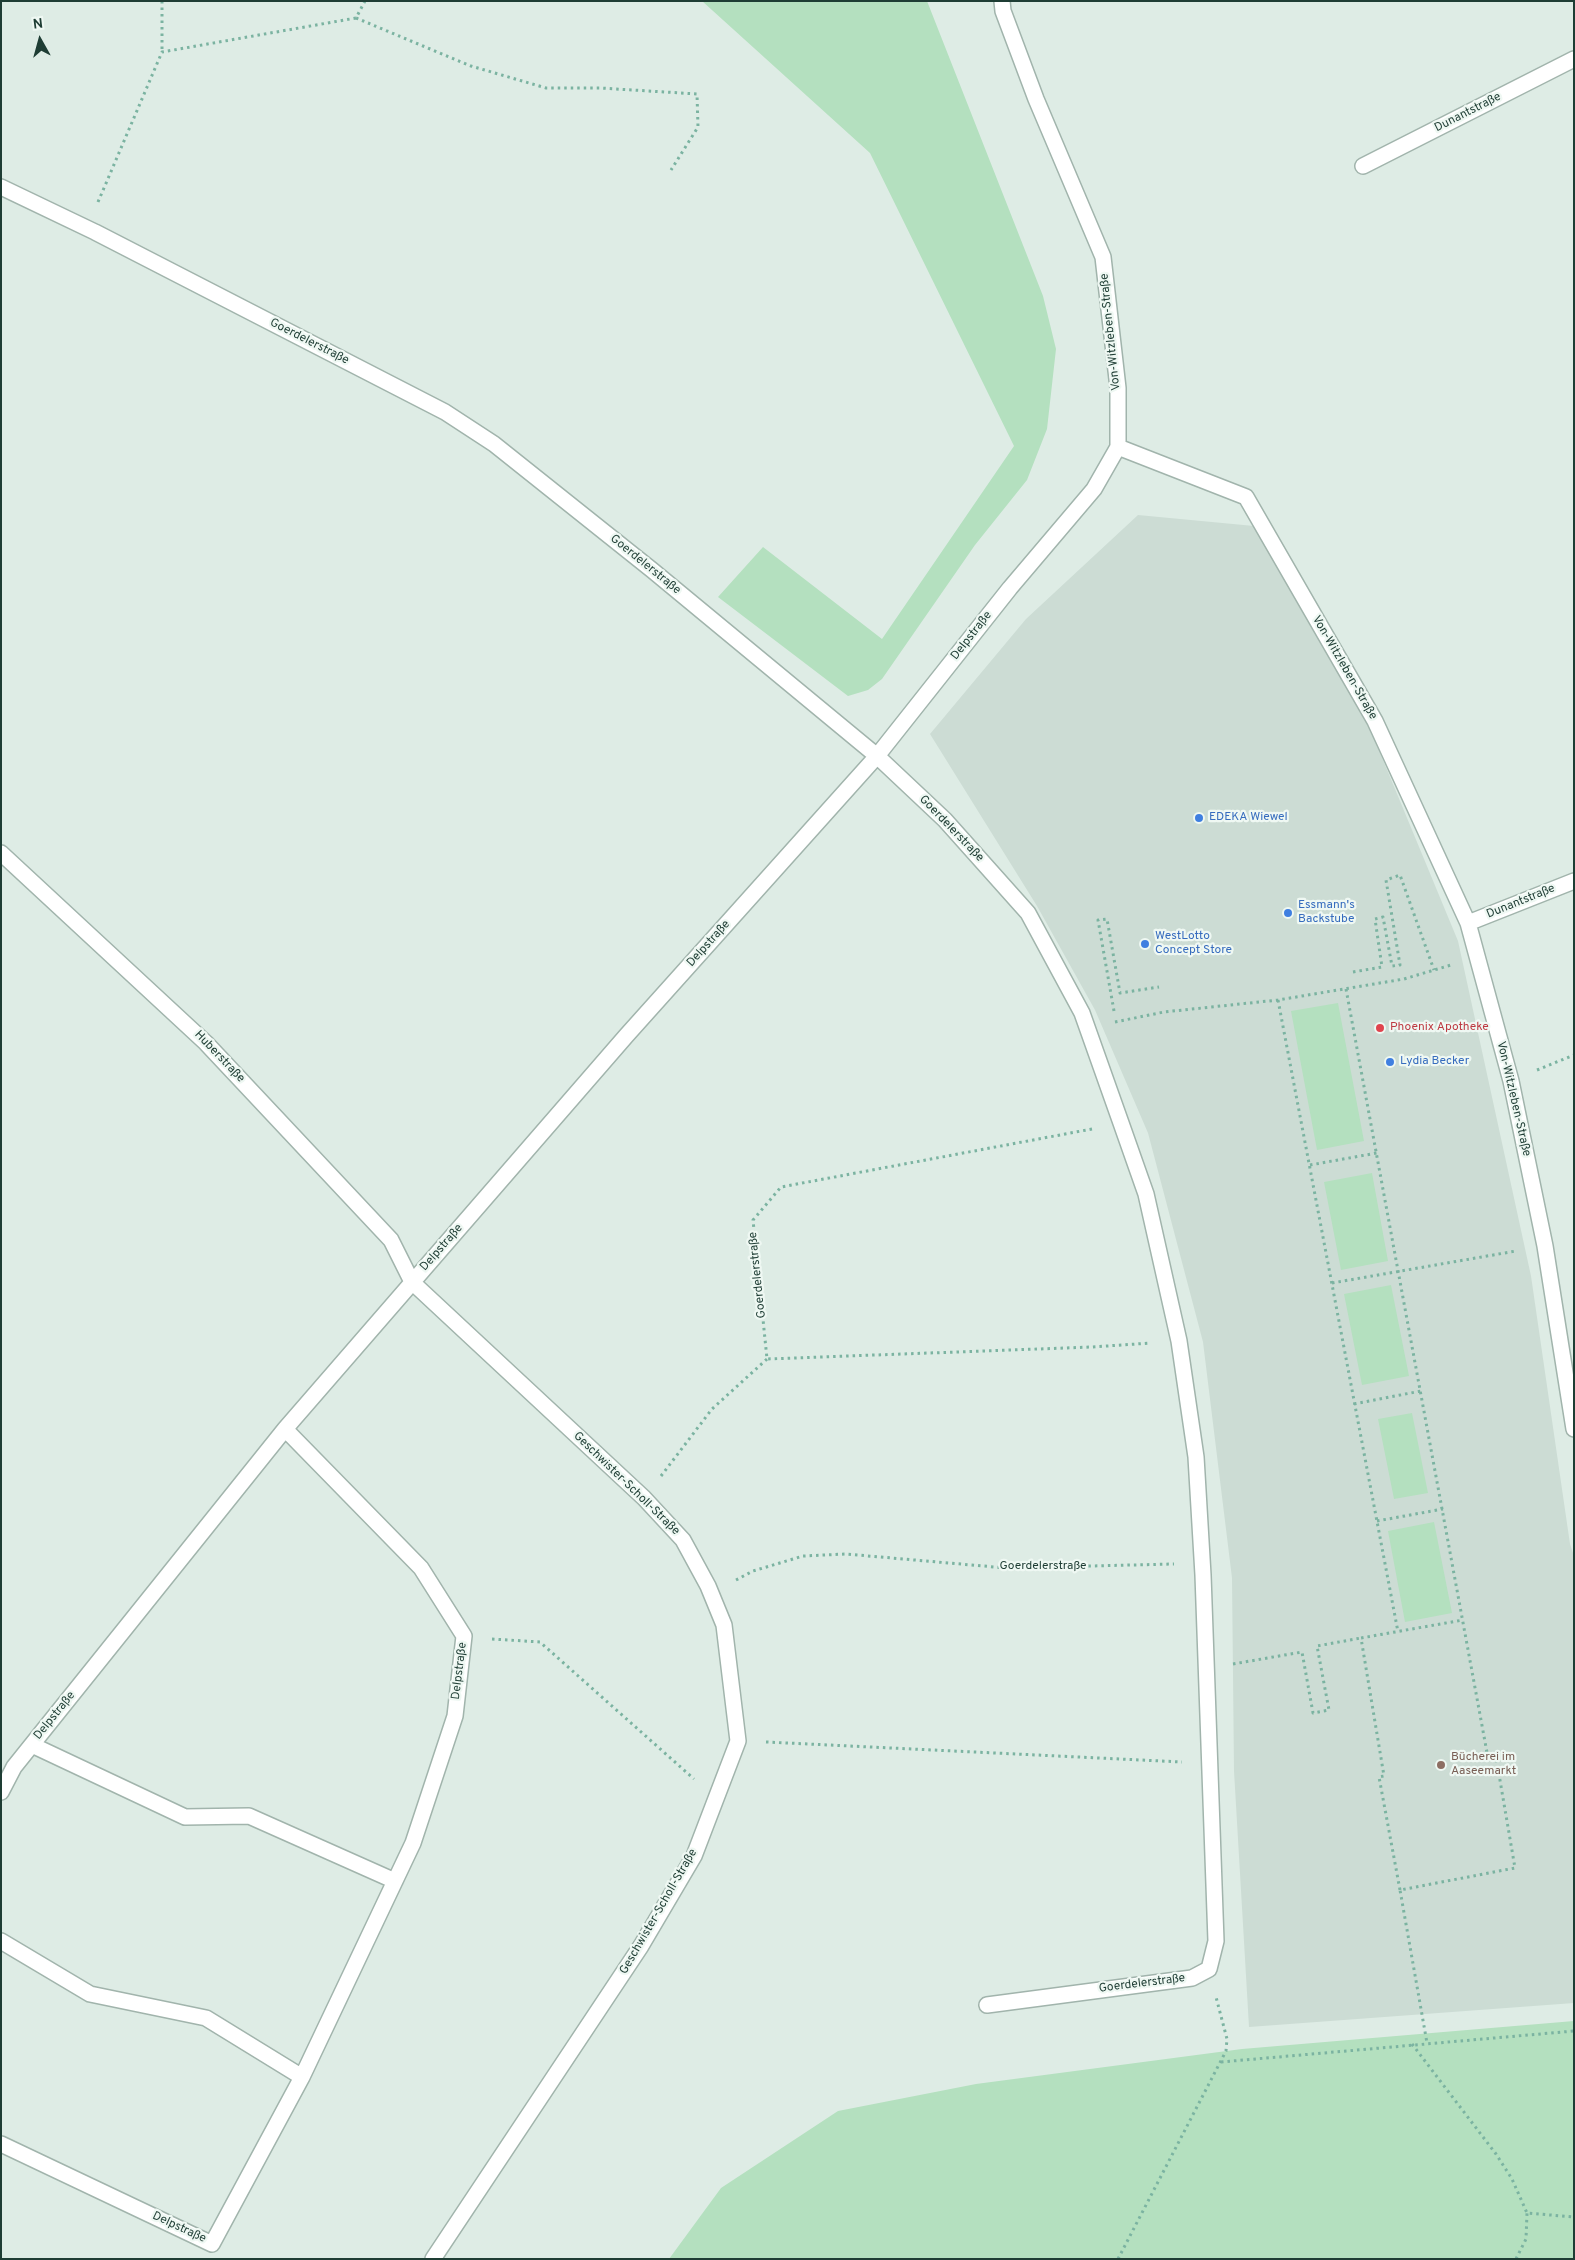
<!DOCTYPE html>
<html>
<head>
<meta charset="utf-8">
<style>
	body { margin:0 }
	#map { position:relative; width:1575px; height:2260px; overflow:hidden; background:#deece5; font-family:Overpass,sans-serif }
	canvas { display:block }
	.frame { position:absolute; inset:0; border:2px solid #1e3d34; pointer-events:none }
	.north { position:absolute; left:15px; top:15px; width:50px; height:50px; -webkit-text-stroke:4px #eff8f3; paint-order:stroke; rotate:353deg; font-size:14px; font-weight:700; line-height:20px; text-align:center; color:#1e3d34 }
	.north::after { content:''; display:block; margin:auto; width:18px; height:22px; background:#1e3d34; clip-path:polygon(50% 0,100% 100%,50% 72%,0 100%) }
</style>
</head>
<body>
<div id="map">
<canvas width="1575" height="2260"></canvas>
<div class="frame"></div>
<div class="north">N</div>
</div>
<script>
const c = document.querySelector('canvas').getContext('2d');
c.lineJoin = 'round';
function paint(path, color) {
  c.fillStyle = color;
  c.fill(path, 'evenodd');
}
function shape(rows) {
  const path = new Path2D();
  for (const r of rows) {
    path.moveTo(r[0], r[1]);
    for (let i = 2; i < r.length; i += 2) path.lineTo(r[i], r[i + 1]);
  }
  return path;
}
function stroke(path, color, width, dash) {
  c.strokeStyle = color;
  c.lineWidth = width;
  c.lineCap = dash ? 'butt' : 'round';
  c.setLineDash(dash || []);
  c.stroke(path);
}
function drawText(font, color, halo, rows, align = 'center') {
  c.font = font + ' Overpass,sans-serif';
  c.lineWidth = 4.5;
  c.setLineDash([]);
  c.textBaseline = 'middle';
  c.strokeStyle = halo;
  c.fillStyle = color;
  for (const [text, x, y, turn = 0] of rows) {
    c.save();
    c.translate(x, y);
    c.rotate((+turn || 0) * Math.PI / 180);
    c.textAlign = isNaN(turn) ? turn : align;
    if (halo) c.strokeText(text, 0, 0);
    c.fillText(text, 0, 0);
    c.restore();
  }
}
const built = shape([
	[1138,515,1254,526,1371,731,1458,941,1531,1276,1570,1544,1574,1556,1574,2003,1249,2027,1234,1771,1232,1578,1203,1342,1148,1133,1095,1010,1037,906,930,734,1026,619]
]);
const green = shape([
	[702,1,927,1,1043,296,1056,349,1047,429,1027,480,975,545,882,679,868,690,848,696,718,597,763,547,882,639,1014,446,870,153],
	[1338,1003,1364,1141,1317,1150,1291,1011],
	[1372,1173,1388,1261,1341,1270,1324,1182],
	[1391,1285,1409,1376,1362,1385,1344,1294],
	[1412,1413,1428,1493,1394,1499,1378,1419],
	[1434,1522,1452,1613,1405,1622,1388,1531],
	[1574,2021,1574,2259,669,2259,721,2188,838,2111,976,2084,1242,2049]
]);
const path = shape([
	[162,1,162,52],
	[356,18,471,66,546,88,600,88,697,94,698,127,671,170],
	[98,202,162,52,356,18,365,1],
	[1353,972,1382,967,1375,919,1383,917,1392,966,1400,965,1386,880,1400,875,1434,970],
	[1346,989,1488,1758,1496,1757,1515,1868,1400,1890,1427,2043],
	[1278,1000,1398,1632],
	[1114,1011,1098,920,1107,919,1120,993,1159,987],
	[1115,1022,1164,1012,1278,1000,1404,979,1451,965],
	[1537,1070,1574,1055],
	[1092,1129,781,1187,753,1220,767,1359,1092,1347,1151,1343],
	[1310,1165,1377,1153],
	[1332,1283,1516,1251],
	[1354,1404,1421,1391],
	[661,1476,712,1409,767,1359],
	[1377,1521,1443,1509],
	[736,1580,753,1571,803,1556,846,1554,1006,1568,1174,1564],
	[492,1639,540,1642,694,1779],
	[1233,1664,1302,1652,1313,1713,1329,1710,1317,1646,1361,1638],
	[766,1742,1182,1762],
	[1400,1890,1379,1777,1384,1776,1361,1638,1463,1620],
	[1412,2044,1496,2154,1512,2179,1527,2213,1574,2217],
	[1221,2062,1574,2031],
	[1118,2259,1226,2051,1227,2039,1216,1997],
	[1516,2259,1526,2239,1527,2213]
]);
const minor = shape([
	[1002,1,1003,11,1036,99,1103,257,1118,388,1118,447,1246,497,1375,721,1468,923,1511,1081,1545,1246,1574,1429],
	[1363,166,1574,59],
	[1,187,95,232,445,412,494,444,652,570,877,756,945,820,1028,913,1082,1013,1121,1123,1146,1194,1179,1341,1196,1457,1203,1575,1216,1941,1209,1969,1192,1978,987,2005],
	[1,853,206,1043,391,1240,412,1282,644,1498,683,1540,708,1586,724,1625,738,1741,694,1856,641,1946,433,2259],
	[1468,923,1574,881],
	[32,1745,185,1817,249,1816,395,1881],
	[1,1792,14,1767,285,1429,626,1036,877,756,1010,588,1094,489,1118,447],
	[1,1941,90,1994,206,2018,302,2077],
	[1,2144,212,2244,302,2077,413,1843,455,1716,464,1636,421,1568,285,1429]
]);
const markers = [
	[1199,818,5,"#3f7fe0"],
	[1288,913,5,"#3f7fe0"],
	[1145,944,5,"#3f7fe0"],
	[1380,1028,5,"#e0444e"],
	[1390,1062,5,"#3f7fe0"],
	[1441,1765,5,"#8d6e63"]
];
const streetNames = [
	["Dunantstraße",1468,113,-27],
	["Von-Witzleben-Straße",1111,332,-96],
	["Goerdelerstraße",309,342,27],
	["Goerdelerstraße",645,565,39],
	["Delpstraße",972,636,-52],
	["Von-Witzleben-Straße",1344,668,60],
	["Goerdelerstraße",951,829,46],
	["Dunantstraße",1521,902,-22],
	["Delpstraße",709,944,-48],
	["Huberstraße",219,1057,46],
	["Von-Witzleben-Straße",1513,1099,77],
	["Delpstraße",442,1248,-49],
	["Goerdelerstraße",758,1275,-96],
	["Geschwister-Scholl-Straße",626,1484,44],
	["Goerdelerstraße",1043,1567],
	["Delpstraße",460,1671,-83],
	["Delpstraße",55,1716,-51],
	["Geschwister-Scholl-Straße",659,1912,-60],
	["Goerdelerstraße",1142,1984,-7],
	["Delpstraße",179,2228,25]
];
const shopNames = [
	["EDEKA Wiewel",1209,818],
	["Essmann's",1298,906],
	["Backstube",1298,920],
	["WestLotto",1155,937],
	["Concept Store",1155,951],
	["Lydia Becker",1400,1062]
];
const healthNames = [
	["Phoenix Apotheke",1390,1028]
];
const educationNames = [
	["Bücherei im",1451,1758],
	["Aaseemarkt",1451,1772]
];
paint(built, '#ccdcd4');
paint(green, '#b4e0bf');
stroke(minor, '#a1b4ac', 18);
stroke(path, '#7bb3a1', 3, [2.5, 4]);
stroke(minor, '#fff', 15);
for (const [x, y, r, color] of markers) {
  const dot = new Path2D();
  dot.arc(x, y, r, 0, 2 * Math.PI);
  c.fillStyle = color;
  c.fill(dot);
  stroke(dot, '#eff8f3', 2);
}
drawText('12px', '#1e3d34', '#eff8f3', streetNames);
drawText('12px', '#366cbe', '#eff8f3', shopNames, 'left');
drawText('12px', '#be3a42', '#eff8f3', healthNames, 'left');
drawText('12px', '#785e54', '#eff8f3', educationNames, 'left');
</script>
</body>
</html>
